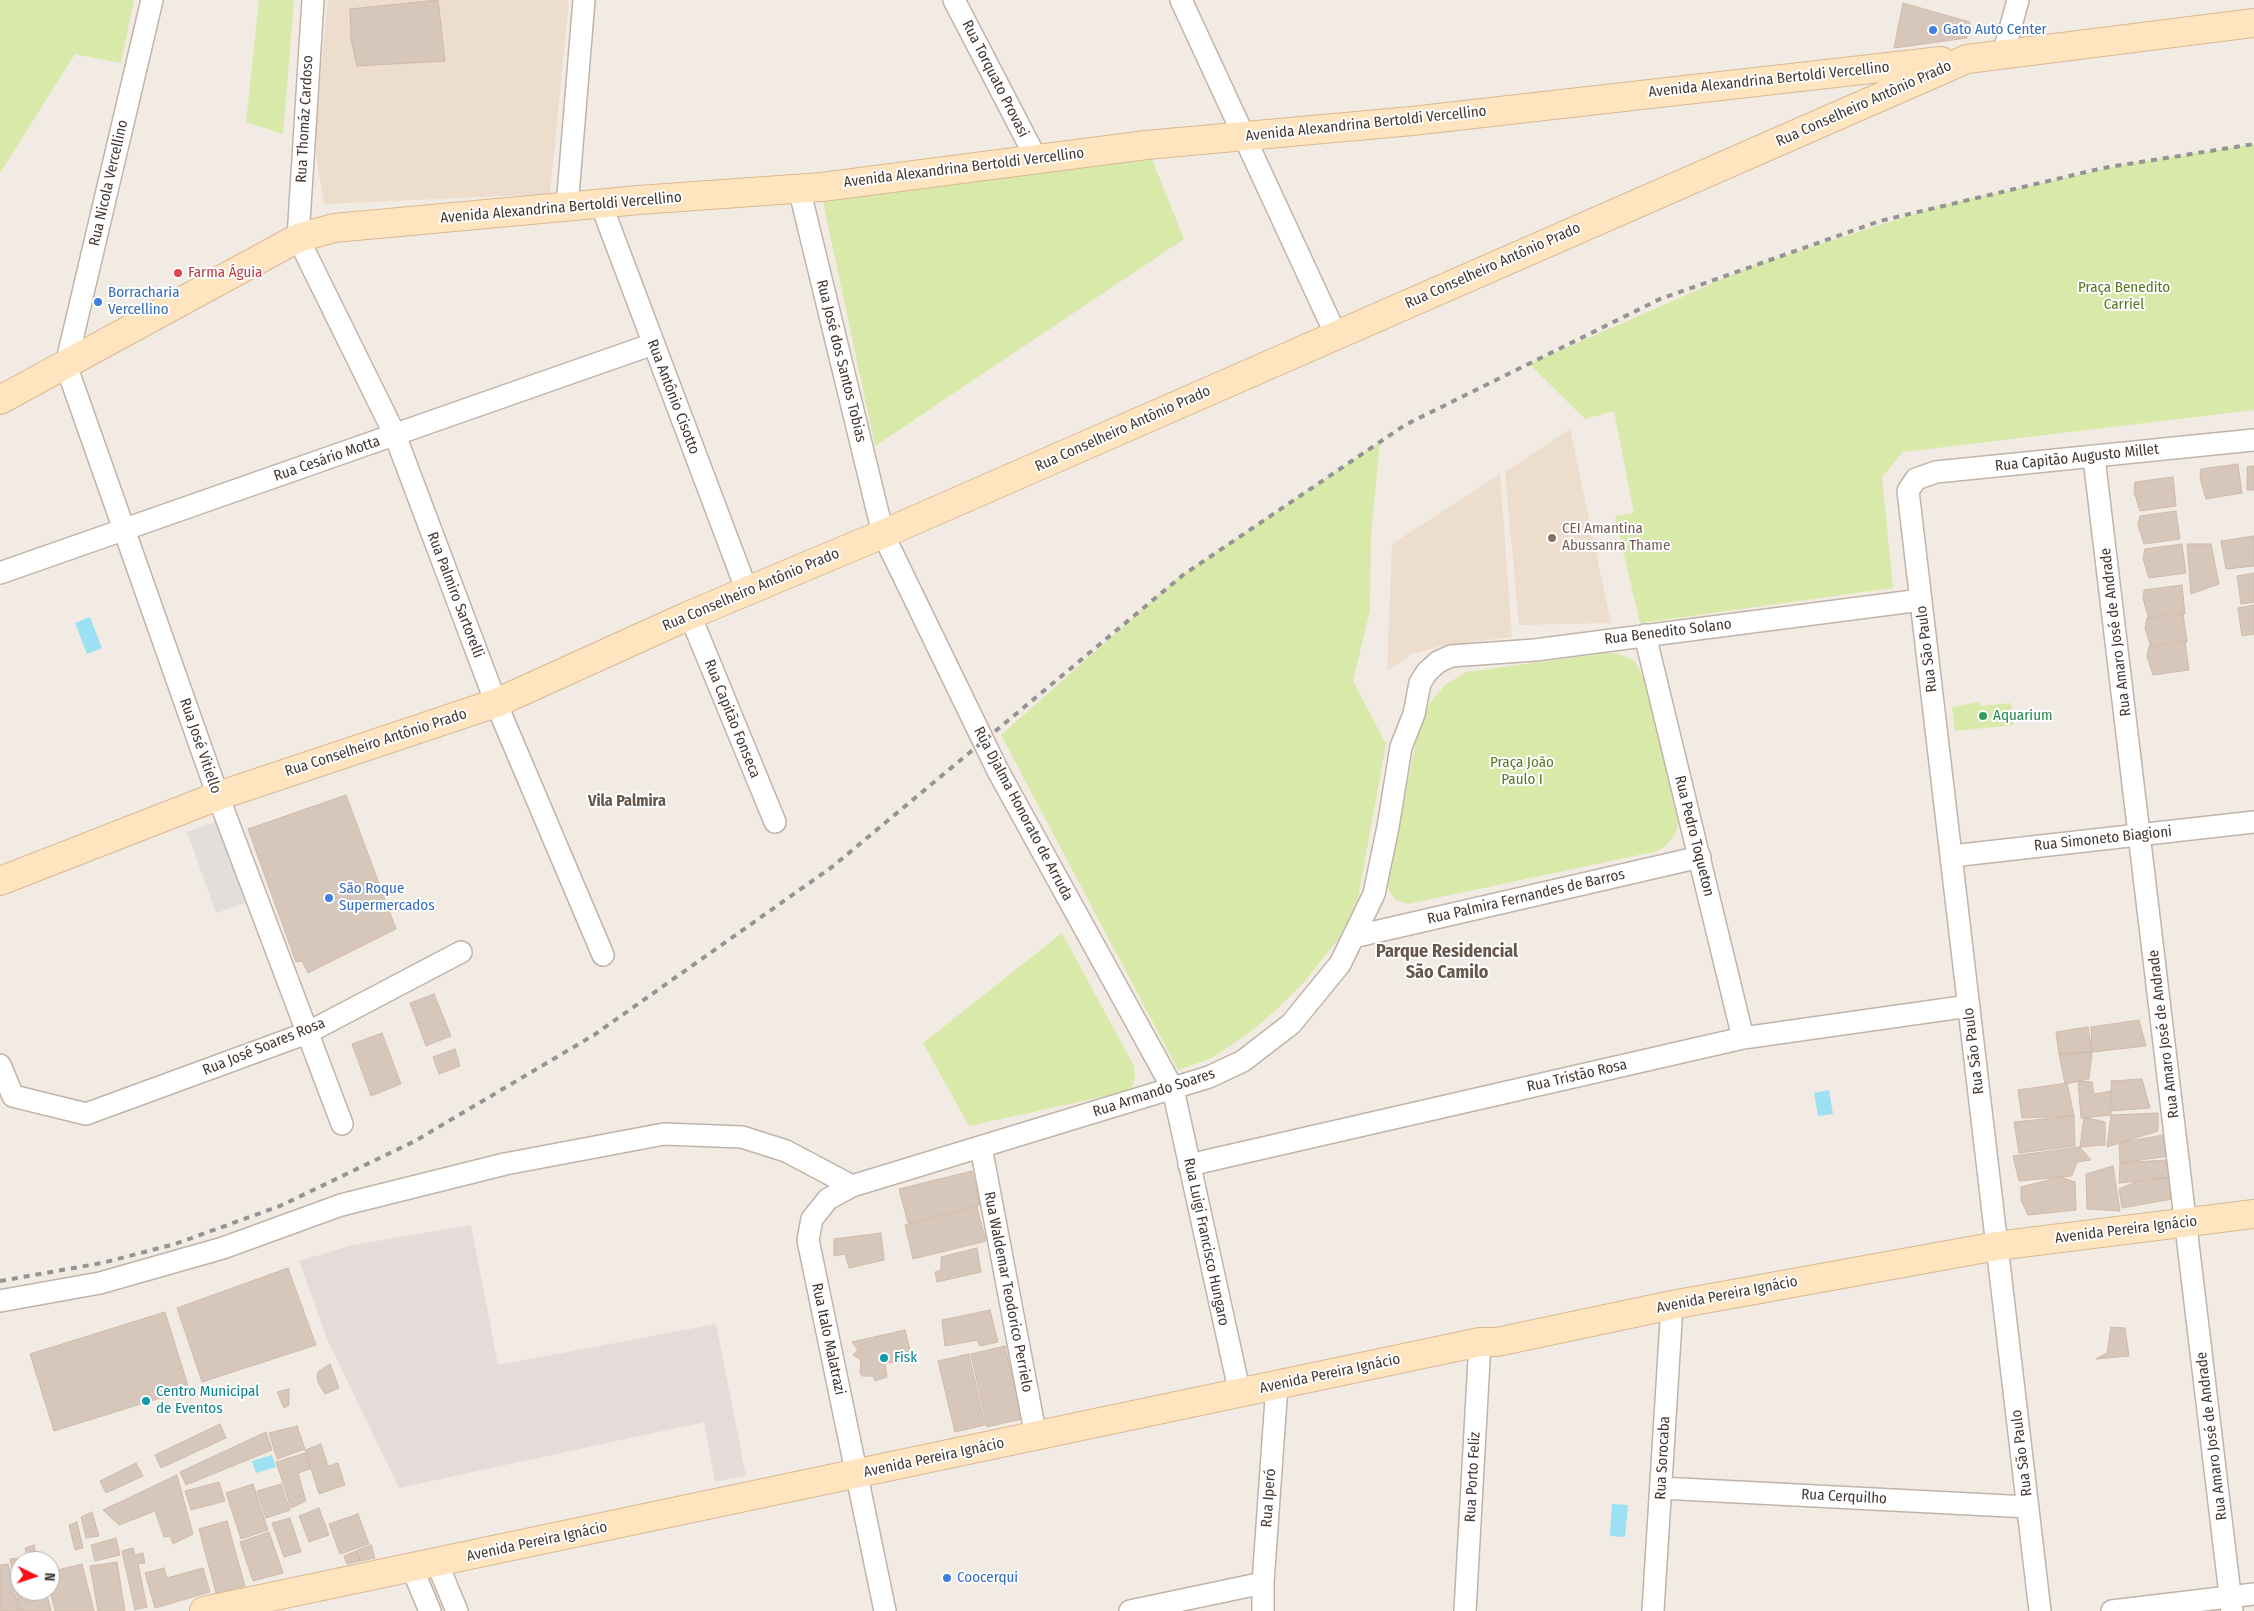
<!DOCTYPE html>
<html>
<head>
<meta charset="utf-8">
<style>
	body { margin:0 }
	#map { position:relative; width:2254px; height:1611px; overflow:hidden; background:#f2ebe3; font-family:"Fira Sans Condensed",sans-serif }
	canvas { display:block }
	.north { position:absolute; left:10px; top:1551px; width:50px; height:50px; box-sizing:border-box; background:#fff; border:1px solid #b4b0ad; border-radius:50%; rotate:94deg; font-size:14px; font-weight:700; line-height:20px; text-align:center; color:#443a33 }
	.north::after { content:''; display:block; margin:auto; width:18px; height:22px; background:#ff0d18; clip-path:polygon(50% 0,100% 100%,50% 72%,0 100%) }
</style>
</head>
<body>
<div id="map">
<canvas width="2254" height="1611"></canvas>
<div class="north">N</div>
</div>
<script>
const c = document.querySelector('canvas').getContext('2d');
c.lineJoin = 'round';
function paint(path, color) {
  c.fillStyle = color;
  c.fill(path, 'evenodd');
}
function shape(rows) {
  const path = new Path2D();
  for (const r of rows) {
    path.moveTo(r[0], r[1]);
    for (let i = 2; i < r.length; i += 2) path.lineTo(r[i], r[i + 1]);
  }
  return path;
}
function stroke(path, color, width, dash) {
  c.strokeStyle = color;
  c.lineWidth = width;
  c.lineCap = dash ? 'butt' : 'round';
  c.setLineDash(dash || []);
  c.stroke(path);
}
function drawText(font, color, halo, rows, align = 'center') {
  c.font = font + ' "Fira Sans Condensed",sans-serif';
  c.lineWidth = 4;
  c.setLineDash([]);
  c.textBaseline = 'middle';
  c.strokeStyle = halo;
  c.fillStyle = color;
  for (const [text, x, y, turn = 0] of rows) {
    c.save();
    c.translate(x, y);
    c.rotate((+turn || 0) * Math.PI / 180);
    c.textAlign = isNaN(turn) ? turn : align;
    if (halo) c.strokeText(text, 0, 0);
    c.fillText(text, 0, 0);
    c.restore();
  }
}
const industrial = shape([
	[471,1225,498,1365,716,1324,746,1476,715,1482,704,1422,399,1488,328,1341,299,1261,353,1245]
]);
const education = shape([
	[328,0,569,0,550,194,324,204,314,143],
	[1570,429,1611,623,1519,625,1505,472],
	[1500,474,1512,637,1441,646,1412,654,1387,671,1392,544]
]);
const green = shape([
	[0,0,134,0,121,63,75,54,0,173],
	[259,0,294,0,283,134,246,122],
	[2254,144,2254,410,1903,452,1882,477,1893,588,1640,623,1615,516,1634,513,1614,411,1585,419,1529,364,1752,266,1939,206,2131,163],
	[1151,157,1184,239,875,446,823,202],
	[1380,442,1371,535,1370,610,1353,681,1386,744,1358,898,1344,932,1304,982,1278,1008,1253,1030,1212,1058,1178,1070,1001,735,1179,577],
	[1607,653,1617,653,1635,661,1644,679,1679,823,1675,834,1667,844,1658,851,1408,904,1396,900,1389,891,1388,879,1419,727,1429,704,1445,685,1466,672],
	[1979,702,1981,706,2011,703,2014,725,1955,731,1952,707],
	[1062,933,1134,1066,1135,1078,1132,1087,1124,1092,969,1126,923,1043]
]);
const parking = shape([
	[218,821,246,903,216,913,187,832]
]);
const water = shape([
	[90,617,102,648,87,654,75,623],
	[1829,1090,1833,1114,1818,1116,1814,1093],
	[272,1455,276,1467,256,1473,252,1461],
	[1612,1504,1628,1505,1625,1537,1610,1536]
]);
const building = shape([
	[438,0,445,61,357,66,351,39,350,9,438,0],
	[1903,3,1970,22,1967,38,1894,48,1903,3],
	[2238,464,2242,493,2206,499,2200,478,2201,469,2238,464],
	[2254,466,2254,490,2247,490,2247,467,2254,466],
	[2173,477,2176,506,2140,511,2134,492,2135,482,2173,477],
	[2176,511,2180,539,2144,544,2138,525,2140,516,2176,511],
	[2254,536,2254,566,2226,569,2221,541,2254,536],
	[2182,544,2186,573,2149,578,2143,559,2145,549,2182,544],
	[2187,544,2211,544,2219,584,2191,594,2187,544],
	[2254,573,2254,602,2241,604,2237,576,2254,573],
	[2182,585,2185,614,2149,619,2143,599,2144,590,2182,585],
	[2254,605,2254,634,2242,636,2238,608,2254,605],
	[2183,613,2187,642,2151,647,2145,628,2147,618,2183,613],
	[2185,641,2189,670,2153,675,2147,656,2149,646,2185,641],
	[346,795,396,929,308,973,302,961,296,962,248,829,346,795],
	[434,994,451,1036,426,1046,410,1003,434,994],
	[2139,1020,2146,1046,2092,1052,2091,1027,2139,1020],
	[2088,1027,2092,1052,2059,1054,2056,1032,2088,1027],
	[382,1033,401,1084,371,1096,352,1044,382,1033],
	[455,1049,460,1066,439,1074,433,1057,455,1049],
	[2092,1052,2089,1079,2065,1084,2059,1054,2092,1052],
	[2142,1079,2150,1108,2112,1111,2111,1081,2142,1079],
	[2078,1081,2092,1082,2094,1094,2111,1091,2111,1115,2081,1118,2078,1081],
	[2067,1083,2074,1116,2022,1118,2018,1090,2067,1083],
	[2158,1113,2158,1131,2107,1147,2111,1115,2158,1113],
	[2074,1116,2075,1146,2019,1153,2014,1122,2074,1116],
	[2084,1117,2105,1122,2105,1145,2080,1147,2084,1117],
	[2163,1135,2169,1156,2120,1163,2119,1143,2163,1135],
	[2080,1147,2091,1160,2077,1162,2072,1176,2019,1181,2013,1156,2080,1147],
	[2167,1160,2169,1178,2119,1183,2120,1163,2167,1160],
	[2113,1166,2120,1211,2087,1209,2086,1174,2113,1166],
	[972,1171,980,1205,908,1223,899,1189,972,1171],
	[2060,1177,2075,1182,2076,1210,2028,1215,2021,1200,2021,1187,2060,1177],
	[2169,1178,2172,1199,2122,1208,2119,1189,2143,1179,2169,1178],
	[977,1207,986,1241,913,1259,905,1225,977,1207],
	[881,1233,884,1260,849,1268,845,1254,834,1256,834,1239,881,1233],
	[977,1248,981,1272,937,1282,935,1272,941,1270,941,1257,977,1248],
	[288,1268,316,1345,202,1382,177,1308,288,1268],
	[990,1310,998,1342,980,1346,977,1340,945,1346,942,1320,990,1310],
	[165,1312,189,1389,54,1431,30,1354,165,1312],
	[2111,1327,2125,1328,2129,1356,2096,1359,2107,1353,2111,1327],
	[905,1330,913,1361,885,1363,887,1377,875,1381,873,1376,862,1376,860,1373,861,1360,853,1355,858,1350,852,1342,905,1330],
	[1005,1346,1022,1419,987,1427,971,1354,1005,1346],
	[969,1354,985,1425,955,1432,938,1361,969,1354],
	[330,1364,339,1388,325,1394,318,1382,317,1374,319,1371,330,1364],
	[289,1389,289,1405,284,1408,277,1392,289,1389],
	[220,1424,226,1438,161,1468,155,1455,220,1424],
	[297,1426,305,1449,277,1459,269,1433,297,1426],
	[266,1432,272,1450,186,1485,180,1472,266,1432],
	[321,1444,328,1466,338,1463,345,1485,319,1494,305,1450,321,1444],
	[305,1453,310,1469,298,1473,306,1501,291,1508,276,1462,305,1453],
	[136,1463,143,1476,106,1493,100,1481,136,1463],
	[177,1475,193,1534,173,1544,170,1536,164,1537,155,1511,119,1525,103,1510,177,1475],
	[219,1482,225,1501,191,1510,185,1491,219,1482],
	[253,1484,268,1530,241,1539,226,1493,253,1484],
	[281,1484,290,1510,266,1518,257,1491,281,1484],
	[319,1508,329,1535,309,1542,299,1516,319,1508],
	[92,1512,99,1536,86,1538,81,1517,92,1512],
	[358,1514,369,1544,340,1554,329,1524,358,1514],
	[290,1518,301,1552,284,1557,272,1523,290,1518],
	[227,1521,245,1586,216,1593,199,1529,227,1521],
	[77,1522,83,1548,75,1550,69,1525,77,1522],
	[269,1532,283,1573,253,1581,240,1542,269,1532],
	[116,1538,120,1555,95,1561,91,1545,116,1538],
	[34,1545,38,1561,20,1561,20,1591,46,1591,51,1611,20,1611,10,1559,27,1557,25,1548,34,1545],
	[371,1545,375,1558,360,1561,356,1551,371,1545],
	[133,1548,135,1555,143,1553,145,1563,138,1564,147,1607,135,1610,122,1551,133,1548],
	[356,1551,360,1561,347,1564,344,1556,356,1551],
	[117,1562,125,1611,98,1611,90,1566,117,1562],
	[8,1564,19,1611,0,1611,0,1565,8,1564],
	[82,1564,94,1611,55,1611,50,1591,50,1572,82,1564],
	[164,1568,167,1578,203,1568,210,1592,155,1608,145,1573,164,1568]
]);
const street = shape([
	[152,0,66,365,218,796,342,1124],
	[313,0,298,238,395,435,496,703,603,955],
	[954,0,1036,158],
	[1181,0,1336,335],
	[2003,55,2018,0],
	[799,188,883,534,998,771,1173,1089,1240,1394],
	[601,204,747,591],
	[567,207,584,0],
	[2094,458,2232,1611],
	[0,573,653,344],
	[690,615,775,822],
	[1645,635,1743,1038],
	[1952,856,2254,822],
	[1353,937,1700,857],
	[0,1065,13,1096,86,1114,307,1033,461,952],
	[981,1147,1036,1437],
	[1189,1165,1743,1038,1969,1006],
	[0,1301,100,1283,223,1248,341,1205,505,1164,664,1134,742,1137,786,1151,852,1186],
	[1661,1488,2028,1507],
	[437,1563,457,1611],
	[412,1568,430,1611],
	[885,1611,808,1240,812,1219,828,1199,852,1186,1209,1077,1243,1061,1291,1024,1340,964,1374,894,1388,827,1401,747,1414,714,1420,683,1427,672,1438,662,1451,656,1535,650,1921,600],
	[1130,1611,1263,1583],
	[1263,1611,1263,1583,1277,1385],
	[1465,1611,1480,1342],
	[1653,1611,1672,1305],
	[2040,1611,1908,491,1916,479,1936,472,2254,440],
	[2112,1611,2254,1594]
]);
const secondary = shape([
	[0,400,298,238,334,228,639,200,822,187,1146,145,1412,121,1941,61],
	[0,881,218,796,496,703,690,615,883,534,1967,59,2254,23],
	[204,1611,1480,1342,1497,1342,1672,1305,1997,1246,2254,1214]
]);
const rail = shape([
	[0,1281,102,1263,175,1244,280,1206,415,1141,594,1035,832,867,1183,575,1405,425,1660,299,1880,221,2103,168,2254,144]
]);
const markers = [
	[1933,30,5,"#3f7fe0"],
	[178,273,5,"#e0444e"],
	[98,302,5,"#3f7fe0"],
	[1552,538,5,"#8d6e63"],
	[1983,716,5,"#2e9e5b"],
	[329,898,5,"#3f7fe0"],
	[884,1358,5,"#0f9aa8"],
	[146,1401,5,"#0f9aa8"],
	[947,1578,5,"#3f7fe0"]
];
const shopNames = [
	["Gato Auto Center",1943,30],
	["Borracharia",108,293],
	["Vercellino",108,310],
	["São Roque",339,889],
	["Supermercados",339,906],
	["Coocerqui",957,1578]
];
const streetNames = [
	["Rua Torquato Provasi",995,79,63],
	["Avenida Alexandrina Bertoldi Vercellino",1769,80,-6],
	["Rua Conselheiro Antônio Prado",1864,104,-24],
	["Rua Thomáz Cardoso",305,119,-87],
	["Avenida Alexandrina Bertoldi Vercellino",1366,124,-6],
	["Avenida Alexandrina Bertoldi Vercellino",964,168,-7],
	["Rua Nicola Vercellino",109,183,-77],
	["Avenida Alexandrina Bertoldi Vercellino",561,208,-5],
	["Rua Conselheiro Antônio Prado",1493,266,-24],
	["Rua José dos Santos Tobias",841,361,76],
	["Rua Antônio Cisotto",673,397,69],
	["Rua Conselheiro Antônio Prado",1123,429,-24],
	["Rua Capitão Augusto Millet",2077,458,-6],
	["Rua Cesário Motta",327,459,-19],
	["Rua Conselheiro Antônio Prado",751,590,-23],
	["Rua Palmiro Sartorelli",455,595,69],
	["Rua Benedito Solano",1668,632,-7],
	["Rua Amaro José de Andrade",2116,632,-97],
	["Rua São Paulo",1927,649,-97],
	["Rua Capitão Fonseca",732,719,68],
	["Rua Conselheiro Antônio Prado",376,743,-18],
	["Rua José Vitiello",200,746,71],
	["Rua Djalma Honorato de Arruda",1023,814,62],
	["Rua Pedro Toqueton",1694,836,76],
	["Rua Simoneto Biagioni",2103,839,-6],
	["Rua Palmira Fernandes de Barros",1526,897,-13],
	["Rua Amaro José de Andrade",2164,1034,-97],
	["Rua José Soares Rosa",264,1047,-22],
	["Rua São Paulo",1974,1051,-97],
	["Rua Tristão Rosa",1577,1076,-13],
	["Rua Armando Soares",1154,1093,-18],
	["Avenida Pereira Ignácio",2126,1230,-7],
	["Rua Luigi Francisco Hungaro",1206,1242,78],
	["Rua Waldemar Teodorico Perrielo",1008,1292,79],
	["Avenida Pereira Ignácio",1727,1295,-11],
	["Rua Italo Malatrazi",828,1339,78],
	["Avenida Pereira Ignácio",1330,1374,-12],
	["Rua Amaro José de Andrade",2212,1436,-97],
	["Rua São Paulo",2022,1453,-97],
	["Avenida Pereira Ignácio",934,1458,-12],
	["Rua Sorocaba",1663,1458,-87],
	["Rua Porto Feliz",1473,1477,-87],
	["Rua Cerquilho",1844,1497,3],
	["Rua Iperó",1269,1498,-86],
	["Avenida Pereira Ignácio",537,1542,-12]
];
const healthNames = [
	["Farma Águia",188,273]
];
const parkNames = [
	["Praça Benedito",2124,288],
	["Carriel",2124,305],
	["Praça João",1522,763],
	["Paulo I",1522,780]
];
const educationNames = [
	["CEI Amantina",1562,529],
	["Abussanra Thame",1562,546]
];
const leisureNames = [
	["Aquarium",1993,716]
];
const cultureNames = [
	["Fisk",894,1358],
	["Centro Municipal",156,1392],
	["de Eventos",156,1409]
];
const neighbourhoodNames = [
	["Vila Palmira",627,802]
];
const quarterNames = [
	["Parque Residencial",1447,952],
	["São Camilo",1447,973]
];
paint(industrial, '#e4dcd8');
paint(education, '#ecddcc');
paint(green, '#d9e9a9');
paint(parking, '#e2dedc');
paint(water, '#9be0f3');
paint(building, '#d7c7bb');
stroke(building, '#cfbaab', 1);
stroke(street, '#c1b3a8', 24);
stroke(secondary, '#d8b892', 30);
stroke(street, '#fff', 21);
stroke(secondary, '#ffe4c0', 28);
stroke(rail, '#949494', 4, [6, 6]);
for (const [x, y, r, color] of markers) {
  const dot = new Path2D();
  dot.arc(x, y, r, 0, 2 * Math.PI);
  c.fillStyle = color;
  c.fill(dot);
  stroke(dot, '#fff', 2);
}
drawText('15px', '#366cbe', '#fff', shopNames, 'left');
drawText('15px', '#443a33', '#fff', streetNames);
drawText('15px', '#be3a42', '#fff', healthNames, 'left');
drawText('15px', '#547824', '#fff', parkNames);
drawText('15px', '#785e54', '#fff', educationNames, 'left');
drawText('15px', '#27864d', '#fff', leisureNames, 'left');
drawText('15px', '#0d838f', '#fff', cultureNames, 'left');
drawText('bold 16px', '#67564a', '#fff', neighbourhoodNames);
drawText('bold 18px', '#67564a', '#fff', quarterNames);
</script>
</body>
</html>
